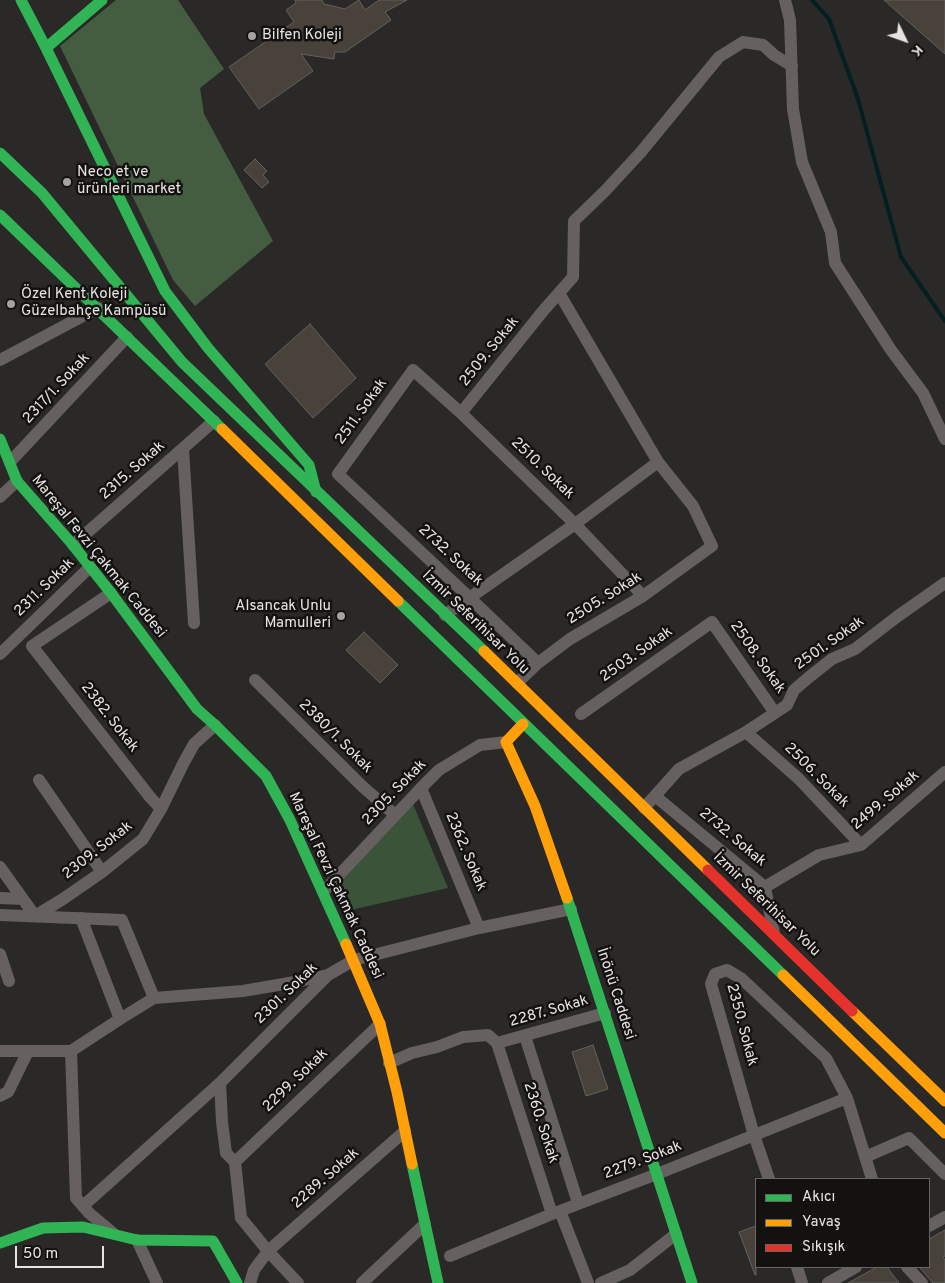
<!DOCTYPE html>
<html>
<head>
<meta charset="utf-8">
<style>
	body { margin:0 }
	#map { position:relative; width:945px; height:1283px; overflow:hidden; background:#2a2928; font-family:Overpass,sans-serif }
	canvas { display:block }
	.legend { position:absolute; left:755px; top:1178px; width:175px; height:90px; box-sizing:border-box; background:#131211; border:1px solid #676665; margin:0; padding:6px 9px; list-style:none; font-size:15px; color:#e6e4e3 }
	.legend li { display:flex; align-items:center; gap:10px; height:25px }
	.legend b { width:25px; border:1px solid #676665 }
	.north { position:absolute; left:880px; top:15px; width:50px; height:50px; -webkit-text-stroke:4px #131211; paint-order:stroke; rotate:132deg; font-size:14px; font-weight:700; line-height:20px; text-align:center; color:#e6e4e3 }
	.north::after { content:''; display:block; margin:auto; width:18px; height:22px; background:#e6e4e3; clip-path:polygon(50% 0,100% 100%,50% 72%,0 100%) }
	.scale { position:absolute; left:15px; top:1246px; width:89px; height:22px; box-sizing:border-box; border:2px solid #e6e4e3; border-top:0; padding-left:6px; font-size:15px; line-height:18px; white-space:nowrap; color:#e6e4e3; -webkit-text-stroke:4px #131211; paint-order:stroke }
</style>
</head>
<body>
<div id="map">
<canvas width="945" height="1283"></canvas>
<ul class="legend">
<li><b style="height:6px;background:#30b455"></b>Akıcı</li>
<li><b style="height:6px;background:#ff9f0a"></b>Yavaş</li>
<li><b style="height:6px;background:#e5322d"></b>Sıkışık</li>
</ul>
<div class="north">K</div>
<div class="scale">50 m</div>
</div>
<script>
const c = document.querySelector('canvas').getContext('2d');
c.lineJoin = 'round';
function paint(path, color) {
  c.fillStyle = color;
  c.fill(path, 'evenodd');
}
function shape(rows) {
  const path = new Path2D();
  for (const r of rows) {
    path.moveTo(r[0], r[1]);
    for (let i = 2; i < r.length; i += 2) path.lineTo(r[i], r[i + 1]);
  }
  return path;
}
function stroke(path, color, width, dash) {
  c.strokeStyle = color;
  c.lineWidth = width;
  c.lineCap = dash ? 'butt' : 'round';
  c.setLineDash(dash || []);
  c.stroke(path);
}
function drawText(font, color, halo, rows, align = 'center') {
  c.font = font + ' Overpass,sans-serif';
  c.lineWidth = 5;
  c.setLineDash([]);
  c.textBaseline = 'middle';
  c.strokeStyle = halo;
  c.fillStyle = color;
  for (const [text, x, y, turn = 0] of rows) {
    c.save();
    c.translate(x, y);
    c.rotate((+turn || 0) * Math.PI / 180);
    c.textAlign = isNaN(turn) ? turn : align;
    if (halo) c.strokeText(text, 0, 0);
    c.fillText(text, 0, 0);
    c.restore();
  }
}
const green = shape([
	[413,804,448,888,346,911,337,884]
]);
const forest = shape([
	[116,0,178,0,224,69,200,88,204,114,273,241,195,306,173,280,60,46]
]);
const stream = shape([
	[812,0,829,19,858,99,901,257,945,321]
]);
const building = shape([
	[295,0,322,0,324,4,345,9,359,0,365,10,379,0,407,0,385,12,391,20,345,52,335,52,334,59,301,54,313,71,259,109,229,67,294,22,286,10,296,3,295,0],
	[884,0,945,0,945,54,884,0],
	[255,159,267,171,263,175,269,182,262,188,244,170,255,159],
	[310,324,356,378,313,418,265,364,310,324],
	[364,632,398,665,380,683,346,650,364,632],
	[593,1045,608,1089,586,1096,572,1052,593,1045],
	[756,1226,756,1275,755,1275,739,1232,756,1226],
	[945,1230,945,1256,943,1257,945,1260,945,1283,933,1283,919,1267,929,1267,929,1239,945,1230],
	[877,1267,887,1267,899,1283,848,1283,877,1267]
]);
const street = shape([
	[785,0,790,20,793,109,802,162,831,232,835,263,891,350,923,393,945,439],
	[0,360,98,308],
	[461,413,543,311,573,277,574,221,605,191,641,152,719,57,743,42,763,45,774,55,792,66],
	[183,449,194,623],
	[10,462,127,337],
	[0,497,17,481],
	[73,545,214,421],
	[111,593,32,646,150,797,161,809],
	[445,615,575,524,658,462],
	[0,654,90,567],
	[538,663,470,598,338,474,413,370,461,413,575,524,643,596],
	[255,680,362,786,395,815],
	[517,683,538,663,570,639,643,596,712,546,693,506,658,462,559,293],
	[581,714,712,622,775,713],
	[746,732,799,779,861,845],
	[39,780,102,872],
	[421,788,479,928],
	[655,796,765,887],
	[644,808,679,769,746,732,787,705,794,690,808,678,832,659,855,649,898,616,945,583],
	[0,867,35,916,63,899,102,872,143,839,161,809,183,764,194,744,215,725],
	[765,887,819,855,861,845,945,772],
	[765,887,774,934],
	[323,892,421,788,439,770,480,745,506,742],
	[0,898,23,899],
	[0,915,122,920,154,998],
	[81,918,120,1019],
	[0,954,9,981],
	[525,1036,578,1203],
	[497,1043,552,1214],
	[0,1051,71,1051,120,1019,154,998,243,991,295,982,328,975],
	[71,1051,76,1198,89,1213,113,1233],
	[389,1063,412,1053,437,1047,463,1037,488,1035,497,1043,605,1013],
	[220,1083,222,1122,226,1153,235,1162,241,1218,268,1251,298,1283],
	[0,1096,8,1092,28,1051],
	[865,1157,909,1138,945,1174],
	[235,1162,380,1024],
	[769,1179,754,1135,711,984,715,974,727,970,742,979,826,1058,847,1098,872,1179],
	[83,1206,220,1083,328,975,354,960,479,928,571,909],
	[560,1211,588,1283],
	[929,1226,945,1217],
	[137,1240,157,1283],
	[450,1256,552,1214,657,1174,847,1098],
	[797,1267,802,1283],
	[907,1267,922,1283],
	[250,1283,254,1270,268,1251,405,1131],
	[362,1283,425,1224],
	[601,1283,630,1270,676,1234],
	[828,1283,856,1267]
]);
const fast = shape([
	[21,0,46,48,165,291,208,348,309,465,316,492],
	[46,48,102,0],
	[0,153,42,193,182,362,484,651],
	[0,215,222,429],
	[0,439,17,481,73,545,111,593,197,709,215,725,266,776,290,820,346,944],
	[398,601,783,975],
	[567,898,692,1283],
	[412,1164,438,1283],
	[0,1243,43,1228,83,1227,137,1240,213,1241,237,1283]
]);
const slow = shape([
	[222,429,398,601],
	[484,651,708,870],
	[523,724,506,742,535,806,567,898],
	[346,944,380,1024,397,1092,412,1164],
	[783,975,945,1133],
	[852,1011,945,1101]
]);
const jam = shape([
	[708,870,852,1011]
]);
const markers = [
	[252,36,5,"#a4a3a2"],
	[67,182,5,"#a4a3a2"],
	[11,304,5,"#a4a3a2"],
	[341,616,5,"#a4a3a2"]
];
const poiNames = [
	["Bilfen Koleji",262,36],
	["Neco et ve",77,173],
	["ürünleri market",77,190],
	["Özel Kent Koleji",21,295],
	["Güzelbahçe Kampüsü",21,312],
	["Alsancak Unlu",331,607,"right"],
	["Mamulleri",331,624,"right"]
];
const streetNames = [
	["2509. Sokak",490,352,-51],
	["2317/1. Sokak",57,389,-47],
	["2511. Sokak",362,412,-54],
	["2510. Sokak",542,469,44],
	["2315. Sokak",133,471,-41],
	["2732. Sokak",450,556,43],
	["Mareşal Fevzi Çakmak Caddesi",98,557,51],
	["2311. Sokak",45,588,-44],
	["2505. Sokak",605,599,-32],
	["İzmir Seferihisar Yolu",475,623,44],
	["2501. Sokak",830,644,-35],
	["2503. Sokak",637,655,-35],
	["2508. Sokak",757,658,55],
	["2382. Sokak",109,718,52],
	["2380/1. Sokak",335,737,45],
	["2506. Sokak",816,776,45],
	["2305. Sokak",395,793,-46],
	["2499. Sokak",886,801,-40],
	["2732. Sokak",732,838,40],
	["2309. Sokak",98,851,-38],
	["2362. Sokak",465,852,67],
	["Mareşal Fevzi Çakmak Caddesi",335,886,65],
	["İzmir Seferihisar Yolu",766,905,44],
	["2301. Sokak",287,994,-44],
	["İnönü Caddesi",615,994,72],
	["2287. Sokak",549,1012,-16],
	["2350. Sokak",741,1025,75],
	["2299. Sokak",296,1081,-44],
	["2360. Sokak",540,1123,72],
	["2279. Sokak",643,1161,-21],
	["2289. Sokak",326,1179,-41]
];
paint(green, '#3b5338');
paint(forest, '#445d41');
stroke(stream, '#041f21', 4);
paint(building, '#49423b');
stroke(building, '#616160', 1);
stroke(street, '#666060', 12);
stroke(fast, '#30b455', 11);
stroke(slow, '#ff9f0a', 11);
stroke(jam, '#e5322d', 11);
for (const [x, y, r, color] of markers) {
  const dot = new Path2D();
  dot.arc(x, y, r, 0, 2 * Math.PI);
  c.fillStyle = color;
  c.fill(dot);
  stroke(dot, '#131211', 2);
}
drawText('15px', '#e6e4e3', '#131211', poiNames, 'left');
drawText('15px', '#e6e4e3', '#131211', streetNames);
</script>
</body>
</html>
